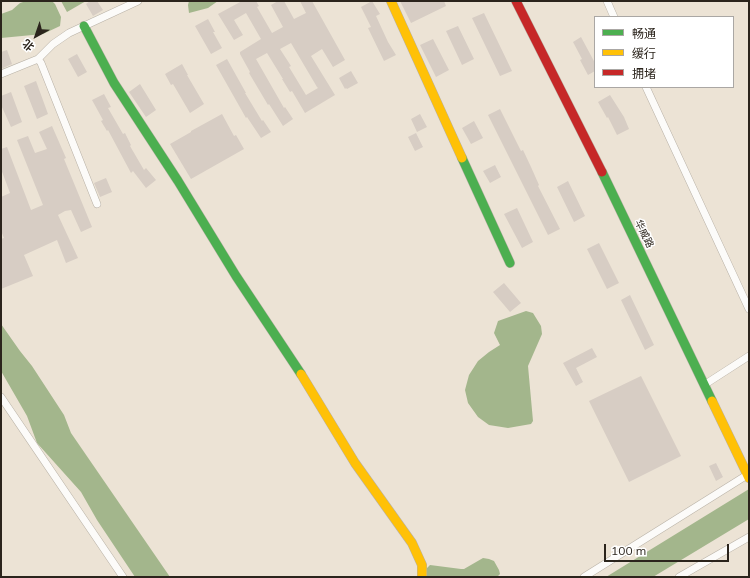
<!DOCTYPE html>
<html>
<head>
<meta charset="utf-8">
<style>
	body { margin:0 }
	#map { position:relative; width:750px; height:578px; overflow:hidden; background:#ece3d5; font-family:Mulish,"Noto Sans SC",sans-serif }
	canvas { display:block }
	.frame { position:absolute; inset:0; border:2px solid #2b241c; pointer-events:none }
	.legend { position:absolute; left:594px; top:16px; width:140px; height:72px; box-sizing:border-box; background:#fff; border:1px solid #aaa7a4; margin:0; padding:5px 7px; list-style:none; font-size:12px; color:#2b241c }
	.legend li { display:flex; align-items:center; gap:8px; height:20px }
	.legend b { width:20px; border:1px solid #aaa7a4 }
	.north { position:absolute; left:16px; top:16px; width:40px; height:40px; -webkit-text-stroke:3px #fff; paint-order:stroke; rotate:220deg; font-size:11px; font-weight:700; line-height:16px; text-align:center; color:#2b241c }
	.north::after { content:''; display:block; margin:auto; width:14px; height:18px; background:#2b241c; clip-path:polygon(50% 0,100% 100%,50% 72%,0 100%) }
	.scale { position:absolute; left:604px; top:544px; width:125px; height:18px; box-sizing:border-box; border:2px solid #2b241c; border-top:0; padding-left:5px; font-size:12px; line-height:14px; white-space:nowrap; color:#2b241c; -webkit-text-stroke:3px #fff; paint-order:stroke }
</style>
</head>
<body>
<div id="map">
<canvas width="750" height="578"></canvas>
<div class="frame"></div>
<ul class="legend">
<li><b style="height:5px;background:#4caf50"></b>畅通</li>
<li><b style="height:5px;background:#ffc107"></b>缓行</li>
<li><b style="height:5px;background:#c62828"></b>拥堵</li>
</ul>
<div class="north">北</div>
<div class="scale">100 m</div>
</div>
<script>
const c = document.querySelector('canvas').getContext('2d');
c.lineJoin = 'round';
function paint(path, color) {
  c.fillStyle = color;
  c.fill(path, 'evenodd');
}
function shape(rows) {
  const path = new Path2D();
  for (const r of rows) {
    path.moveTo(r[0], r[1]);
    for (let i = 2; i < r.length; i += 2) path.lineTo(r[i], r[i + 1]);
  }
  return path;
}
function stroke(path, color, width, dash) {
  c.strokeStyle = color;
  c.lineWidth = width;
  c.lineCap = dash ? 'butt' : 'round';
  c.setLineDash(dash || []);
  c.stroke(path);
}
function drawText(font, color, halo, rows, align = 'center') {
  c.font = font + ' Mulish,"Noto Sans SC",sans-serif';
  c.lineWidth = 3;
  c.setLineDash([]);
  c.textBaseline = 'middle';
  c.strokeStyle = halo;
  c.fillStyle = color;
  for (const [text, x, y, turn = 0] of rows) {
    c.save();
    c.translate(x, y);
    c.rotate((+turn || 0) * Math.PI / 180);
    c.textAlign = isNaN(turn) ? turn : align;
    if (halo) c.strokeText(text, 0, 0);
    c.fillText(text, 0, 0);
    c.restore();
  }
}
const water = shape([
	[26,1,52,1,55,4,61,17,60,26,43,34,1,38,1,14,12,10,20,3],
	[61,1,86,1,67,12],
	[189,1,218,1,208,8,189,13,188,5],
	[526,311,533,313,541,326,542,334,528,366,533,421,531,424,508,428,489,425,478,417,468,403,465,390,469,375,478,361,489,352,500,345,494,333,498,321],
	[1,324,20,351,32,366,64,415,71,433,170,577,135,577,97,520,81,492,37,443,27,416,1,371],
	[749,489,749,519,653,577,606,577],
	[483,558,489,559,494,561,499,570,500,574,497,577,427,577,427,568,430,565,461,569,464,569]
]);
const building = shape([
	[90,1,97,1,103,10,93,16,86,4],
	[242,1,256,1,259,6,257,7,272,33,283,27,271,5,278,1,284,1,294,19,306,13,300,1,312,1,345,60,333,67,322,49,311,56,335,95,305,113,292,91,290,92,282,79,283,79,267,53,256,59,284,108,285,107,293,119,283,126,269,104,268,105,249,73,250,72,240,54,240,52,261,39,246,13,234,20,243,35,234,40,218,14],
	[291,43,317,87,318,88,306,95,289,67,291,66,280,49],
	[372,1,380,14,376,16,388,42,396,55,384,61,368,28,371,27,361,7],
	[400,1,444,1,446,6,411,23],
	[484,13,512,71,500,76,472,18],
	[208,19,215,32,213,32,222,48,211,54,195,26],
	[458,26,474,59,462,65,446,31],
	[581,37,595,63,595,71,588,75,580,60,582,59,573,42],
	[433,39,449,70,436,77,420,45],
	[7,50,12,64,1,69,1,52],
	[77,54,87,72,78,77,68,59],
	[227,59,246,93,245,93,262,121,263,120,271,132,261,138,247,117,246,118,216,65],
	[182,64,188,75,187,75,204,104,190,113,173,84,171,85,165,74],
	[351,71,358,83,347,89,346,88,345,89,339,78],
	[36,81,48,114,37,119,24,86],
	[140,84,156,110,146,117,129,92],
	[11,92,22,122,11,127,1,105,1,96],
	[104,94,111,107,108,108,123,134,125,133,131,145,130,146,144,170,146,168,156,180,146,188,133,171,131,173,108,130,107,131,101,121,103,120,92,100],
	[610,95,624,117,629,129,617,135,608,117,607,118,598,102],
	[500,109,521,151,523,150,531,167,539,185,538,186,560,229,548,235,488,115],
	[222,114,234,136,236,135,244,149,191,179,170,144,191,132,191,131],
	[420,114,427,127,417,132,411,119],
	[474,121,483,138,471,144,462,128],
	[52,126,66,158,64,159,92,227,81,232,71,210,65,211,58,215,78,258,66,263,57,240,24,255,33,276,1,289,1,239,4,238,1,231,1,197,10,193,1,169,1,149,7,147,31,210,43,205,17,140,28,136,35,153,47,149,39,132],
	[416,133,423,147,415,151,408,137],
	[495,165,501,177,490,183,483,171],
	[106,178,112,192,100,197,94,183],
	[568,181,585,216,574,222,557,187],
	[517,208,533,242,522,248,504,214],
	[599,243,619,283,607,289,587,249],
	[504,283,521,303,510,312,493,292],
	[630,295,654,345,645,350,621,300],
	[592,348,597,357,576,368,583,382,576,386,563,363],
	[641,376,681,456,629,482,589,401],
	[716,463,723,477,716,481,709,466]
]);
const street = shape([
	[607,1,614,17],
	[38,59,41,63,97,204],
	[1,74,38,59,53,44,69,33,138,1],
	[646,87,749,309],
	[704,385,749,356],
	[1,397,123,577],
	[584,577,747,475],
	[679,577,749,537]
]);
const fast = shape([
	[84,26,114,83,178,181,236,276,301,374],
	[462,158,510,263],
	[602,172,712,401]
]);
const slow = shape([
	[391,1,462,158],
	[301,374,355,463,412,543,422,565,422,577],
	[712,401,749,478]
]);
const jam = shape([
	[516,1,602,172]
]);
const streetNames = [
	["华威路",644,234,64]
];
paint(water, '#a3b68c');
paint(building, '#d7cdc4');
stroke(street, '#b8b1a6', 8);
stroke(fast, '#b8b1a6', 10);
stroke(slow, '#b8b1a6', 10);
stroke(jam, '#b8b1a6', 10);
stroke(street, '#fcfbf9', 7);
stroke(fast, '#4caf50', 9);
stroke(slow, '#ffc107', 9);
stroke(jam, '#c62828', 9);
drawText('10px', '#2b241c', '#fff', streetNames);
</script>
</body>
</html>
